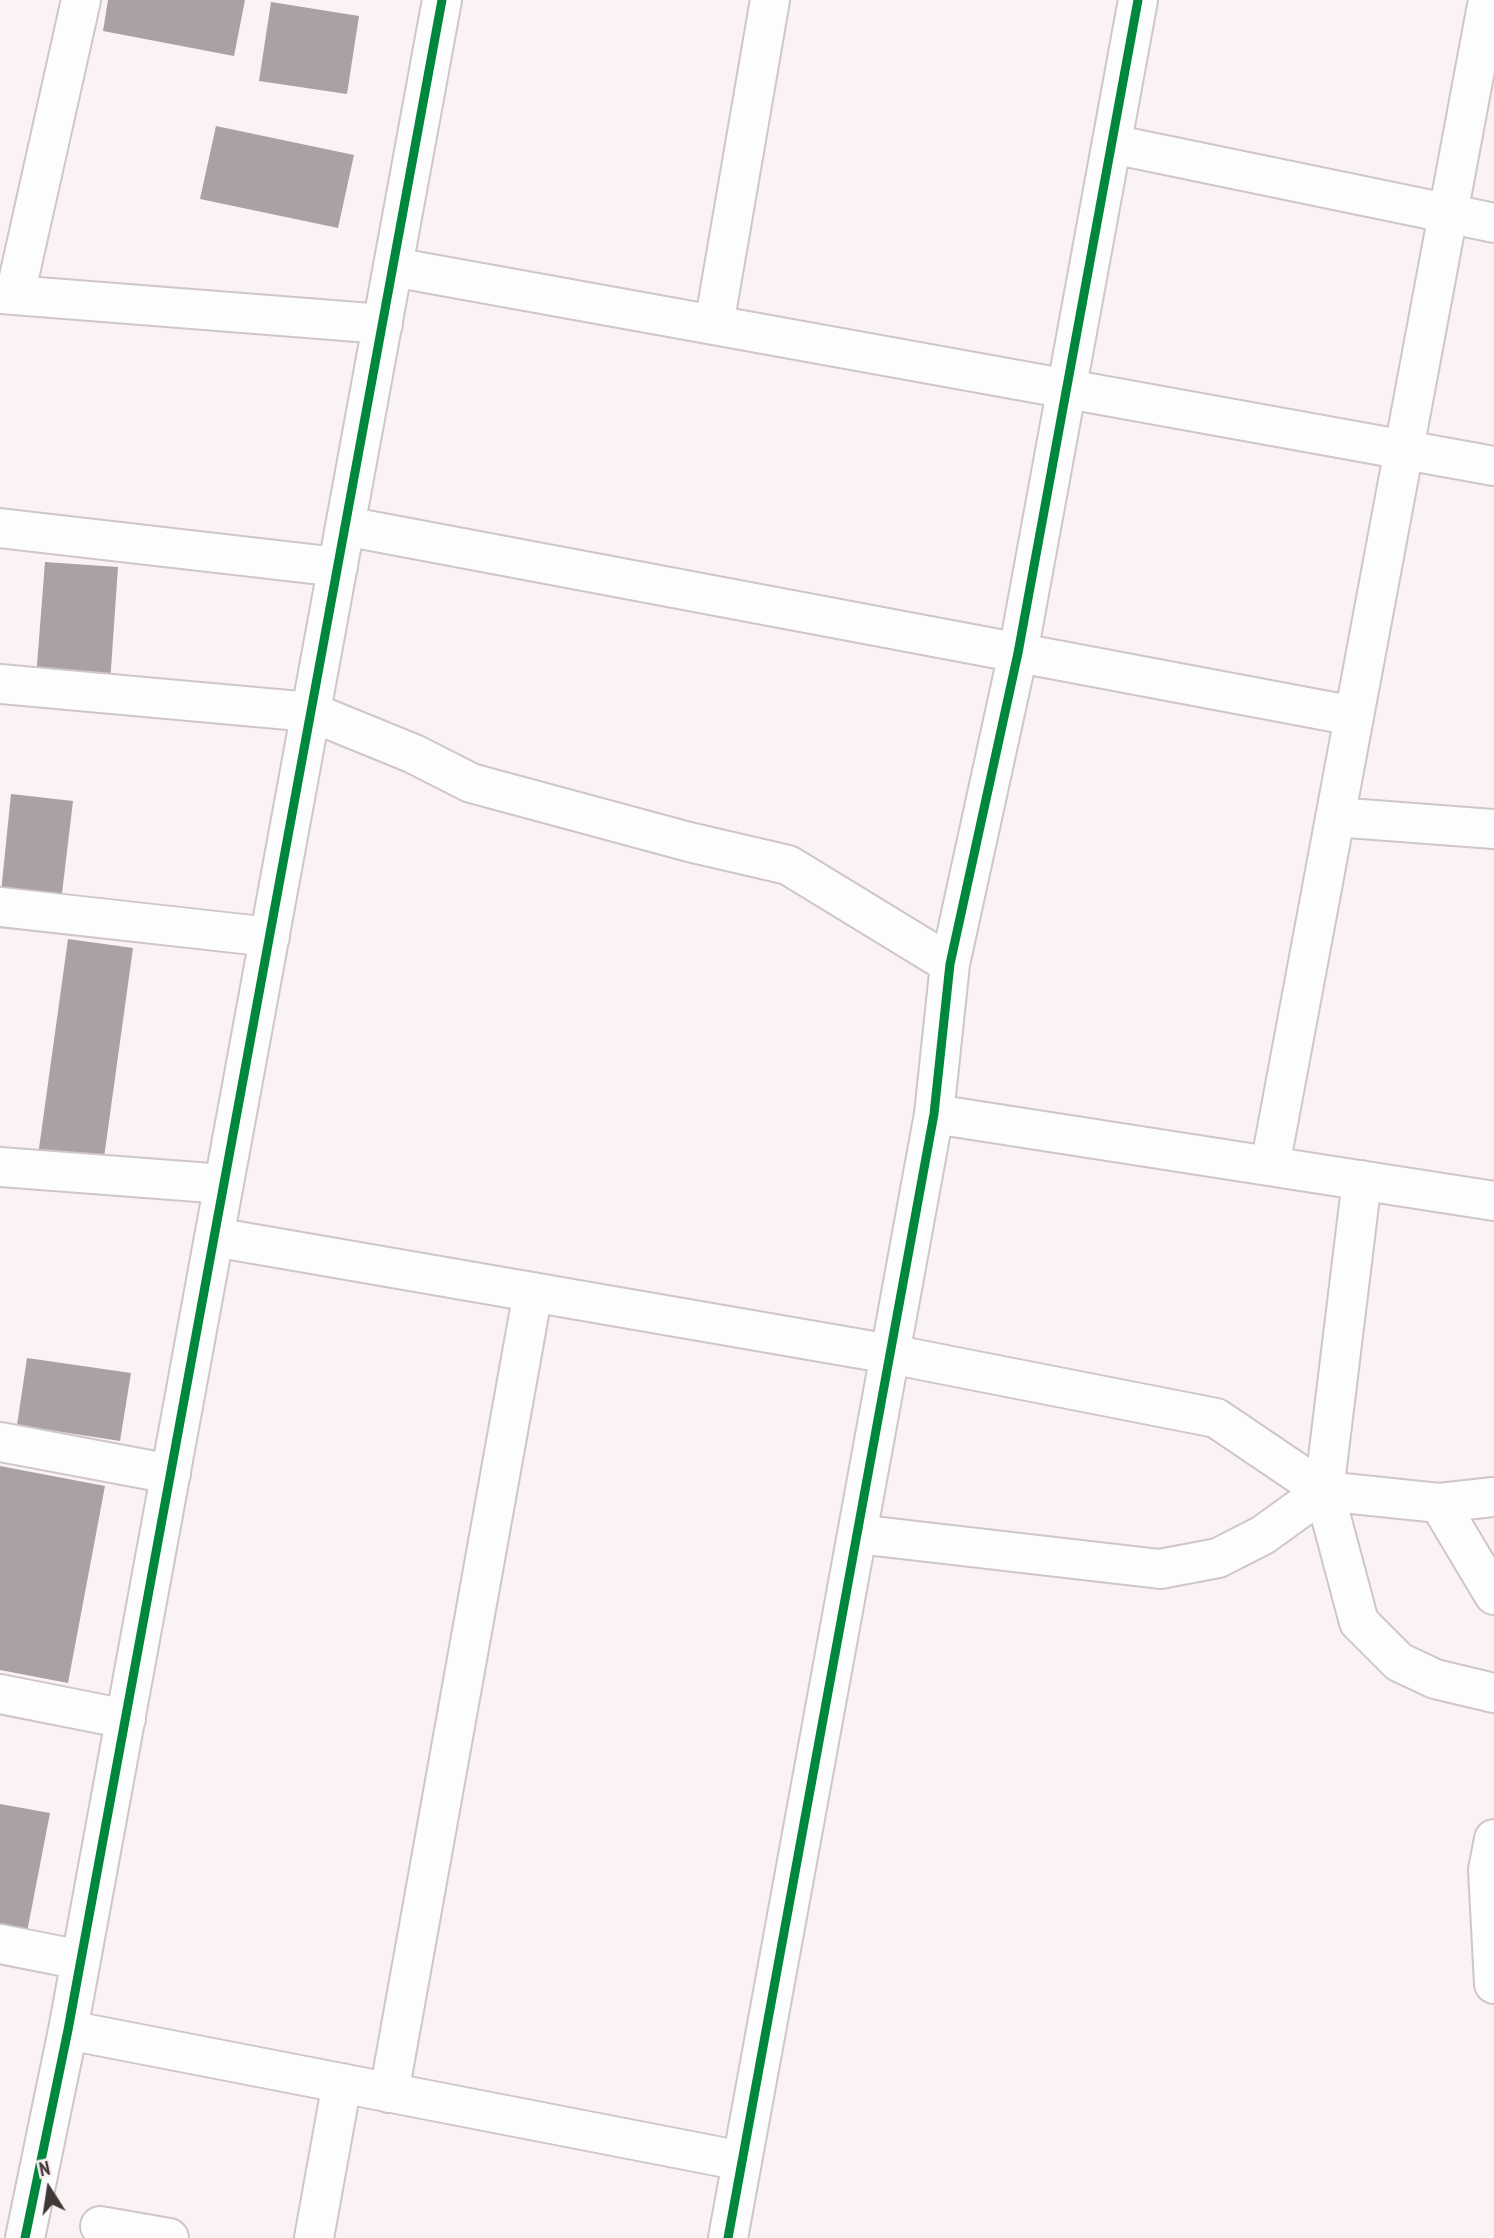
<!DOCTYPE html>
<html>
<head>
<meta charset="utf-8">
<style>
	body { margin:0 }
	#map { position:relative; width:1494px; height:2238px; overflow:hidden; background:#faf2f3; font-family:"PT Sans Narrow",sans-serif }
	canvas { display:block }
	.north { position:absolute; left:14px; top:2154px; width:70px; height:70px; -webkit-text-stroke:5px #feeff0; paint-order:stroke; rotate:348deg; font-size:19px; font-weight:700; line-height:28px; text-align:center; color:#403737 }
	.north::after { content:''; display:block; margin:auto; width:24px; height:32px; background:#403737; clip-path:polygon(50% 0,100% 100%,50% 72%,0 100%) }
</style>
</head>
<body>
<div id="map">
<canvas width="1494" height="2238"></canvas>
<div class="north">N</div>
</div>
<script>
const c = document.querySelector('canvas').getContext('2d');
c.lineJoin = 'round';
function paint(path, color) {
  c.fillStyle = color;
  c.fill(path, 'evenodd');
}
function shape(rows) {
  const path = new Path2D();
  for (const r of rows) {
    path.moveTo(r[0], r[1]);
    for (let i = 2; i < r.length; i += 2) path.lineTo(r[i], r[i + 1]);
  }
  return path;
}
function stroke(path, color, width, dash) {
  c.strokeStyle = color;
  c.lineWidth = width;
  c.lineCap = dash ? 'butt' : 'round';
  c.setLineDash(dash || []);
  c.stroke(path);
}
const building = shape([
	[108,0,245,0,234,56,103,31],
	[271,2,359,16,347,94,259,81],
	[216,126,354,155,338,228,200,199],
	[45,562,118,567,110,683,36,678],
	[11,794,73,801,60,910,0,902],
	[68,939,133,948,102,1172,37,1163],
	[27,1358,131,1373,120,1441,17,1425],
	[0,1466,105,1486,68,1683,0,1670],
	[0,1804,50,1813,27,1932,0,1927]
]);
const minor = shape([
	[1112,144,1494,223],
	[393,267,1494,466],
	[0,294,383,324],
	[15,295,81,0],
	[714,325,770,0],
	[345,526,1354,716],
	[0,528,338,567],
	[0,684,311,712,414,754,471,783,689,842,788,865,950,964],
	[1335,817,1494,829],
	[0,907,270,937],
	[934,1114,1494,1201],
	[1270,1166,1488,0],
	[0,1167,224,1184],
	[214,1237,890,1354,1216,1418,1324,1491,1439,1503,1494,1497],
	[0,1442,171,1474],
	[1324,1491,1362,1180],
	[1439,1503,1494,1595],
	[857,1534,1160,1569,1218,1558,1263,1535,1324,1491,1359,1622,1399,1662,1435,1679,1494,1693],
	[0,1694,126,1719],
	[1494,1839,1488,1870,1494,1984],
	[0,1944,81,1960],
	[68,2030,742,2161],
	[389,2093,533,1292],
	[100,2226,169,2238],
	[25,2238,68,2030,442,0],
	[314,2238,342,2083],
	[728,2238,934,1114,950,964,1018,653,1138,0]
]);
const cycleway = shape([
	[25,2238,68,2030,442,0],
	[728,2238,934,1114,950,964,1018,653,1138,0]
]);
paint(building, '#a9a1a2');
stroke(minor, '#cfc6c7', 42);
stroke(minor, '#fefdfd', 38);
stroke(cycleway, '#00873e', 9);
</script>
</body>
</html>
